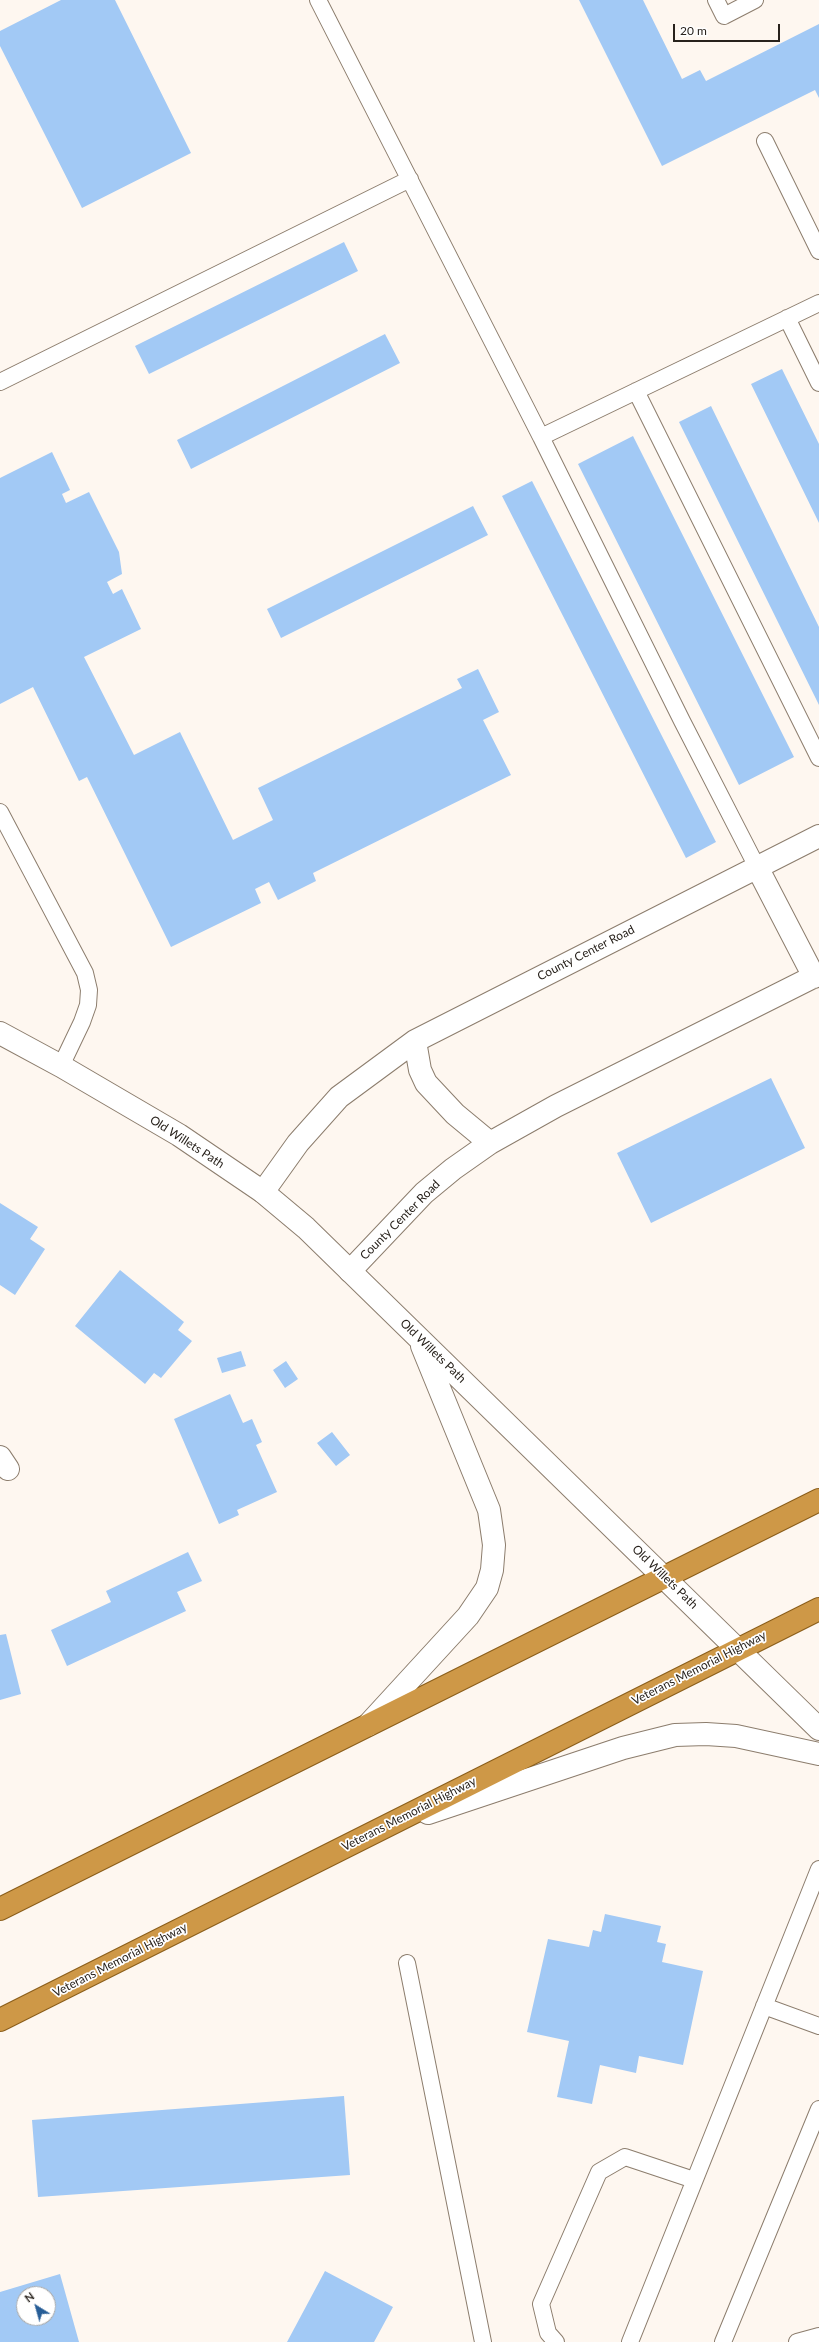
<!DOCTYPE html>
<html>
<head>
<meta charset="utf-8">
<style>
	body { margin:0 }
	#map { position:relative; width:819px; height:2342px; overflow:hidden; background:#fef7f0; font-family:Lato,sans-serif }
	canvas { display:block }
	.north { position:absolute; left:16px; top:2286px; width:40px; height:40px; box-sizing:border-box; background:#fff; border:1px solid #a9a7a4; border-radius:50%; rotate:323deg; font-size:11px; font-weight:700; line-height:16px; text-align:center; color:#28221c }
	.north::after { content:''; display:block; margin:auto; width:14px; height:18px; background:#285e97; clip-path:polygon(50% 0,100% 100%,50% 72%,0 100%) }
	.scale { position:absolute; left:673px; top:24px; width:107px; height:18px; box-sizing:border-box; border:2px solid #28221c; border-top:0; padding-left:5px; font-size:12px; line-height:14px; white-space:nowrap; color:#28221c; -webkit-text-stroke:3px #fff; paint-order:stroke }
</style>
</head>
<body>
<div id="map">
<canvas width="819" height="2342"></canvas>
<div class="north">N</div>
<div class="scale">20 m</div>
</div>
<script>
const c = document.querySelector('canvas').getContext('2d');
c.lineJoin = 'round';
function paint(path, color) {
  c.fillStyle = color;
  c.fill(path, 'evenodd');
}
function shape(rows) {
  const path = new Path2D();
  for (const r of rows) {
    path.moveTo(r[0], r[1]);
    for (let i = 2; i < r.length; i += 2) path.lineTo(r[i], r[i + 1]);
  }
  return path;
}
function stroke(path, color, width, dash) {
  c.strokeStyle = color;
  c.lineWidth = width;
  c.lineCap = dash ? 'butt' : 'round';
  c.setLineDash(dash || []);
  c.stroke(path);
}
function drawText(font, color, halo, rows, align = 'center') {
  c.font = font + ' Lato,sans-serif';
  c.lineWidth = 3.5;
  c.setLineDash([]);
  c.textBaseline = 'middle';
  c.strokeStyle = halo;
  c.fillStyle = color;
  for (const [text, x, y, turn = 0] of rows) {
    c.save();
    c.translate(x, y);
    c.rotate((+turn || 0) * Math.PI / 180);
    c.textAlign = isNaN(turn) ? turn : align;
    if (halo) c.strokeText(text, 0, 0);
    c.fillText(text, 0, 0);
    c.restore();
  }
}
const building = shape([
	[61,0,115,0,191,153,82,208,0,46,0,31],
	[579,0,643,0,682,79,700,70,706,81,819,24,819,98,815,90,662,166],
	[344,242,358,271,149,374,135,346],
	[385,334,400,363,191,469,177,440],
	[782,369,819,444,819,523,751,384],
	[711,406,819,627,819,705,679,422],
	[633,436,794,757,739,785,578,464],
	[52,452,70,490,62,494,66,503,89,492,119,552,122,574,107,582,113,594,122,589,141,629,84,657,134,755,180,732,233,840,273,820,258,788,462,688,457,679,478,669,499,712,483,720,511,775,313,873,316,881,278,900,269,882,255,889,261,903,171,947,87,777,79,781,33,687,0,704,0,478],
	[532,481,716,842,686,858,502,496],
	[473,506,488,535,281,638,267,609],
	[771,1078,805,1148,651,1223,617,1153],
	[0,1203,38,1227,30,1239,45,1249,15,1295,0,1285],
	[120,1270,184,1322,178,1330,192,1341,161,1378,154,1373,145,1384,75,1326],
	[241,1351,246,1366,222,1373,217,1358],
	[286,1361,298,1379,285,1388,273,1370],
	[230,1394,243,1423,252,1419,262,1442,256,1445,277,1492,237,1510,239,1515,219,1524,174,1419],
	[332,1432,350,1455,336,1466,317,1443],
	[188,1552,202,1581,177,1592,186,1611,67,1666,51,1630,111,1602,106,1591],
	[6,1634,21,1694,0,1700,0,1635],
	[605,1914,661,1926,657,1942,666,1944,662,1962,703,1971,683,2065,639,2056,636,2073,600,2065,592,2104,557,2097,569,2041,527,2032,548,1939,589,1947,593,1930,601,1932],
	[344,2096,350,2175,38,2197,32,2120],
	[325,2271,393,2307,374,2342,287,2342],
	[60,2274,79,2342,0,2342,0,2292],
	[24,2294,48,2294,48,2318,24,2318]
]);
const service = shape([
	[318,0,541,437,819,303],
	[716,0,724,16,755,0],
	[765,141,819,251],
	[787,318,819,383],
	[0,382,410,179],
	[636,391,819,758],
	[541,437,682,721,757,867],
	[0,812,85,973,89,990,88,1005,82,1022,61,1066],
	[407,1963,483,2342],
	[764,2006,819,2026],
	[556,2342,548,2333,541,2304,599,2172,625,2157,694,2180],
	[630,2342,819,1869],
	[723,2342,819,2109],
	[797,2342,819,2336]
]);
const minor = shape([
	[757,867,814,977],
	[415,1041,420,1070,426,1083,455,1114,490,1143],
	[263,1192,298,1143,339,1097,415,1041,819,836],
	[350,1271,424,1193,453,1169,490,1143,556,1106,819,974],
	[0,1457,8,1469]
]);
const secondary = shape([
	[0,1033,61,1066,179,1135,263,1192,306,1228,819,1729],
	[368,1725,468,1616,487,1588,492,1570,494,1545,489,1510,422,1346],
	[428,1813,623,1748,675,1735,706,1734,736,1736,819,1754]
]);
const trunk = shape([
	[0,1909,819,1500],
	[0,2020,819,1609]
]);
const streetNames = [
	["County Center Road",586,953,-27],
	["Old Willets Path",187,1142,33],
	["County Center Road",400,1220,-45],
	["Old Willets Path",433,1351,44],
	["Old Willets Path",665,1577,44],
	["Veterans Memorial Highway",699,1668,-27],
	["Veterans Memorial Highway",409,1814,-27],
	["Veterans Memorial Highway",120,1960,-27]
];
paint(building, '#a2c9f5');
stroke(service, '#8c7d6d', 18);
stroke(minor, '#8c7d6d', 24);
stroke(secondary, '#8c7d6d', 24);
stroke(trunk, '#8b5e1a', 24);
stroke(service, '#fff', 16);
stroke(minor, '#fff', 22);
stroke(secondary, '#fff', 22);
stroke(trunk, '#ce9847', 22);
drawText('12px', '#28221c', '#fff', streetNames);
</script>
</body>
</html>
